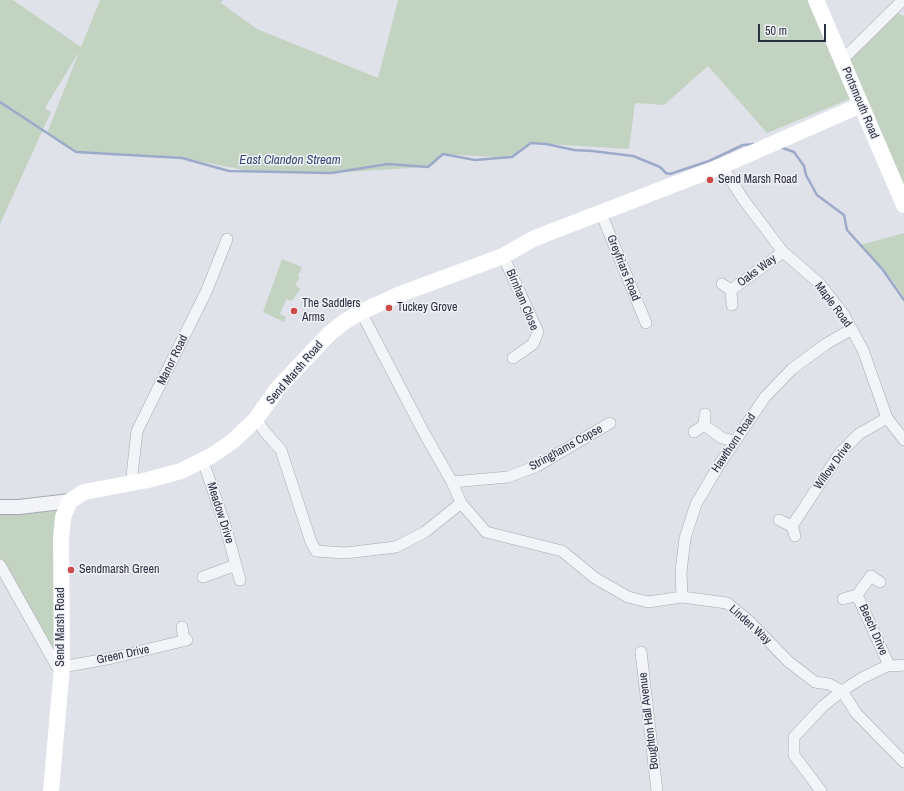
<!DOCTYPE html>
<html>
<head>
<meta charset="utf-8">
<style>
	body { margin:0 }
	#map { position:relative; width:904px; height:791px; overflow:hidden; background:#e0e2e9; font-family:"Archivo Narrow",sans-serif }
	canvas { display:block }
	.scale { position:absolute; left:758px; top:24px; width:68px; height:18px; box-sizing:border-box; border:2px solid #292e40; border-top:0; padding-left:5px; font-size:12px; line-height:14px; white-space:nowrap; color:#292e40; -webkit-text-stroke:3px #f0f2f7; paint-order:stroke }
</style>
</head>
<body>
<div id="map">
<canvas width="904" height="791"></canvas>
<div class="scale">50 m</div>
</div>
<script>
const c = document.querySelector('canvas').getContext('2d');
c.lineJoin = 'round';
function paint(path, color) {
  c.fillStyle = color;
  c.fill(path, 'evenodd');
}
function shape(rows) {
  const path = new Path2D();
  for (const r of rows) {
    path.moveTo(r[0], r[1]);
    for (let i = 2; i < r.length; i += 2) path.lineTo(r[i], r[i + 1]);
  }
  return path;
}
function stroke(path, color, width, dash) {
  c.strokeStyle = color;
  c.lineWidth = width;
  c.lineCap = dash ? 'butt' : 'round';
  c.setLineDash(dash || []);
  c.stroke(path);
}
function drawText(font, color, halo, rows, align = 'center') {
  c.font = font + ' "Archivo Narrow",sans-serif';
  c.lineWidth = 3;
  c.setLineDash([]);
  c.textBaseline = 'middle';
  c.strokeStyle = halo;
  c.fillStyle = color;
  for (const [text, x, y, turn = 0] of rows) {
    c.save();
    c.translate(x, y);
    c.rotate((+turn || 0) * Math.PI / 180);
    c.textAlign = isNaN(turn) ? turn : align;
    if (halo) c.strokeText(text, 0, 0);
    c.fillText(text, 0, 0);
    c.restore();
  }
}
const green = shape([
	[0,0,13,0,81,47,100,0,223,0,221,3,257,29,378,78,398,0,810,0,852,98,767,133,708,66,664,105,635,103,629,149,531,143,512,158,443,154,427,167,331,173,250,171,182,158,76,152,47,133,79,52,45,108,51,112,0,224],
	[897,13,904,16,904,186,849,61],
	[904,233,904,297,894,282,860,245],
	[282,259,302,267,298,276,300,278,295,284,300,289,292,301,286,299,280,314,286,317,284,322,263,312],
	[60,509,57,658,0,557,0,514]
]);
const stream = shape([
	[0,102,76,152,182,158,229,171,331,173,388,164,428,167,443,154,475,160,512,157,531,143,546,144,574,150,592,151,633,156,660,167,666,173,670,174,709,161,743,145,754,144],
	[780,147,794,152,804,166,806,175,817,195,844,215,847,230,883,270,904,300]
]);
const minor = shape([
	[842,60,903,0],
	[722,166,743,199,783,252,819,283,844,315,863,350,887,418,904,440],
	[601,213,646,323],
	[503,256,538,332,533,344,513,358],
	[722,284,731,290,732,305],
	[731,290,783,252],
	[256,419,265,432,281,450,311,542,316,551,345,553,396,547,425,532,461,503,452,482,423,431,361,312],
	[704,425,722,438,735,441],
	[694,432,704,425,705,414],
	[203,461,225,525,240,580],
	[452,482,508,477,537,466,610,423],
	[131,484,137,431,207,290,227,239],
	[461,503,486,532,562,551,595,578,628,597,648,602,682,597,727,603,748,620,789,662,815,682,829,684,842,691,862,678,889,665,894,666,904,665],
	[779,520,792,526],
	[795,536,792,526,840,453,859,434,887,418],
	[0,565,56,665,62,672],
	[203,577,236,565],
	[857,595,889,665],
	[682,597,681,572,685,538,696,504,719,465,765,397,792,369,826,344,852,329],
	[843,599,857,595,871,576,880,582],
	[182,627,184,640],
	[641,652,657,791],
	[62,667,112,658,187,640],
	[821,791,794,755,794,737,823,706,842,691,856,713,904,762]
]);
const tertiary = shape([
	[0,507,19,507,70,501]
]);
const secondary = shape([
	[816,0,904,205],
	[51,791,62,667,61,539,63,517,70,501,84,492,148,480,181,471,211,456,233,441,256,419,278,388,329,334,344,322,361,312,398,295,503,256,533,239,548,233,722,166,861,105]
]);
const markers = [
	[710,180,4,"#cc4a47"],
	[389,308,4,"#cc4a47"],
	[294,311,4,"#cc4a47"],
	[71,570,4,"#cc4a47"]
];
const streetNames = [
	["Portsmouth Road",860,103,67],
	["Greyfriars Road",623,268,68],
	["Oaks Way",757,271,-37],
	["Birnham Close",522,300,67],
	["Maple Road",833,305,53],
	["Manor Road",173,360,-64],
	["Send Marsh Road",295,373,-49],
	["Hawthorn Road",734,443,-56],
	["Stringhams Copse",566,448,-29],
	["Willow Drive",833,466,-54],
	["Meadow Drive",220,513,72],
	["Linden Way",750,625,42],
	["Send Marsh Road",61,627,-90],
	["Beech Drive",873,630,66],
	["Green Drive",123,655,-12],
	["Boughton Hall Avenue",649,721,-97]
];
const poiNames = [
	["Send Marsh Road",718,180],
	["The Saddlers",302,304],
	["Arms",302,318],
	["Tuckey Grove",397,308],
	["Sendmarsh Green",79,570]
];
const waterNames = [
	["East Clandon Stream",290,161]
];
paint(green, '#c3d3c2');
stroke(stream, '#9caac9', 2.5);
stroke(minor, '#a5a8b3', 12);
stroke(tertiary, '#a5a8b3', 16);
stroke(minor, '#f3f4f7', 11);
stroke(tertiary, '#f3f4f7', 14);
stroke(secondary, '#fff', 16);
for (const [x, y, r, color] of markers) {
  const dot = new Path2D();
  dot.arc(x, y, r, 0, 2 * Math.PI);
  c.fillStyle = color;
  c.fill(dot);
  stroke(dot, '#f0f2f7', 1.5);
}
drawText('12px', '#292e40', '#f0f2f7', streetNames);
drawText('12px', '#292e40', '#f0f2f7', poiNames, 'left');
drawText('italic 13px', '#344574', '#f0f2f7', waterNames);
</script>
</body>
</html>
